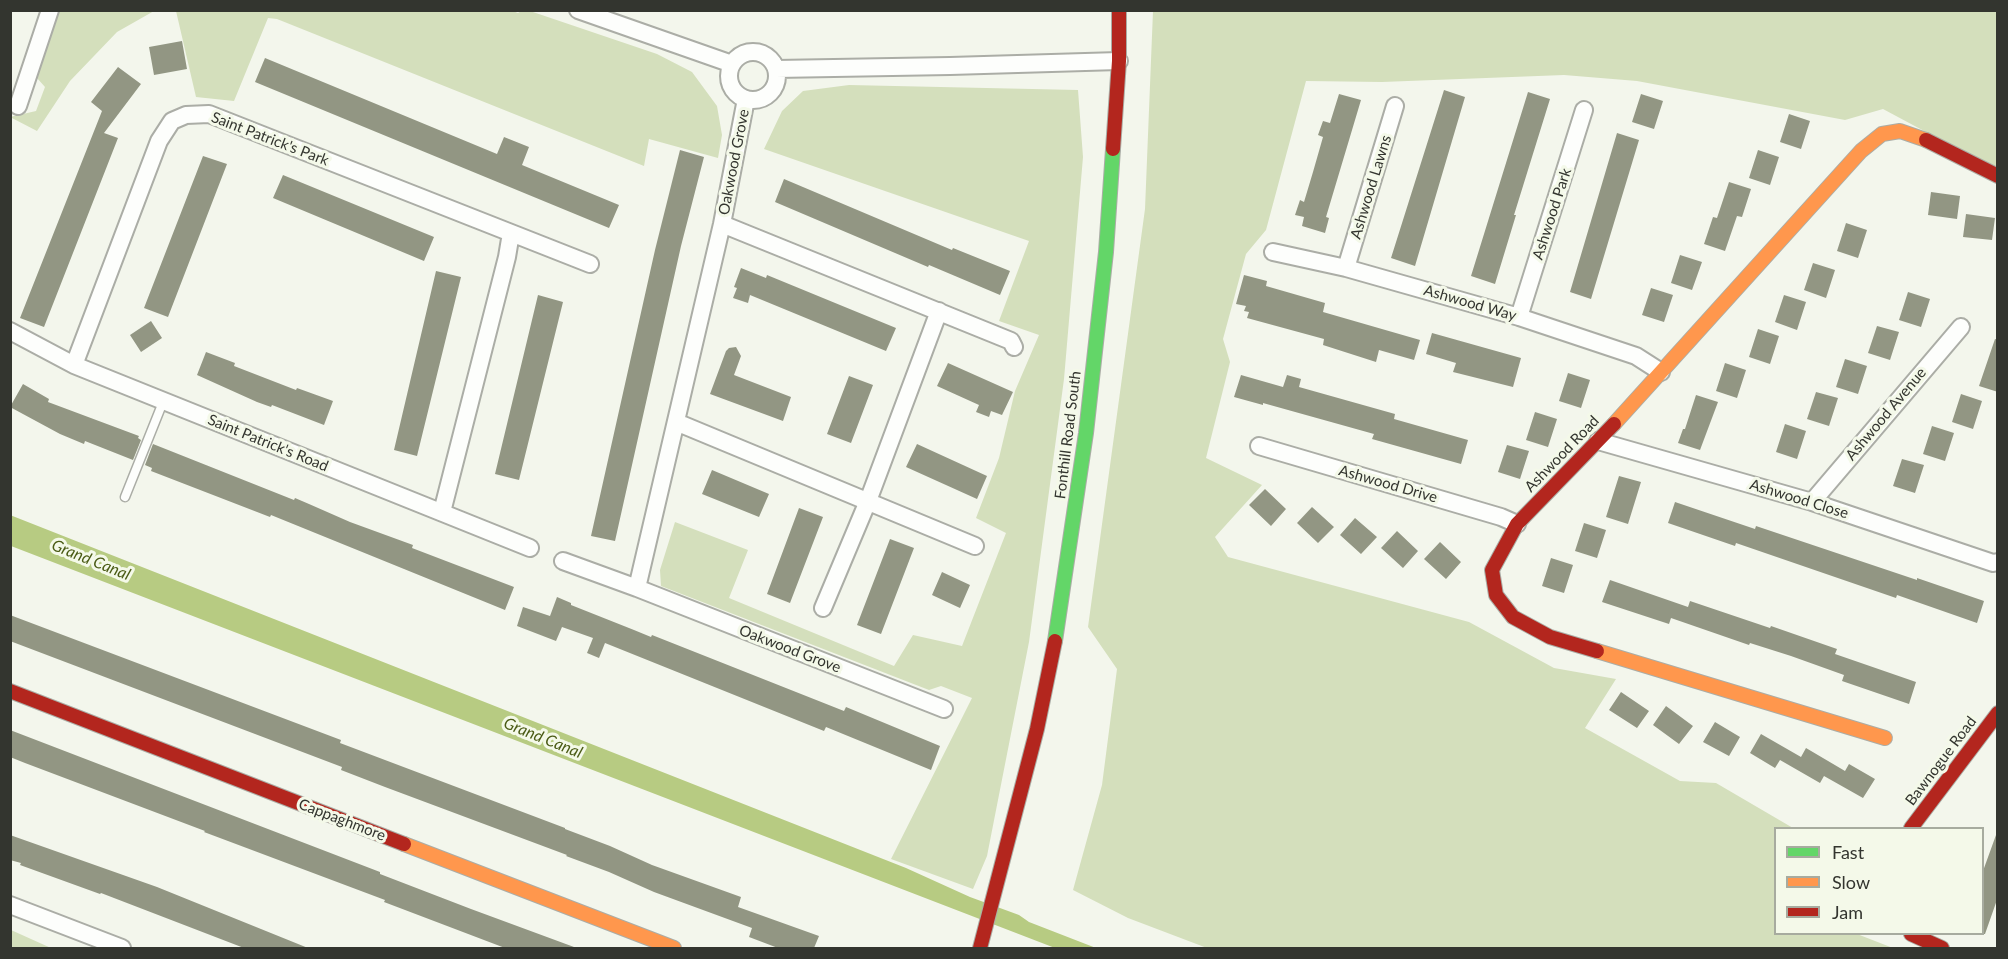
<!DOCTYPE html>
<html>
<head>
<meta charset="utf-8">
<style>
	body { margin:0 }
	#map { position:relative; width:2008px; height:959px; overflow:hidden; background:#f3f6ec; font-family:Lato,sans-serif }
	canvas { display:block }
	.frame { position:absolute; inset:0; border:12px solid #33352f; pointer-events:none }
	.legend { position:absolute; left:1774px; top:827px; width:210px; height:108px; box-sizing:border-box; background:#f4f9e9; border:2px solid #a7ab9f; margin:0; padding:8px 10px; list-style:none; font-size:18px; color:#33352f }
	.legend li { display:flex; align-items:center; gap:12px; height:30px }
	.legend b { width:30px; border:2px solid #a7ab9f }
</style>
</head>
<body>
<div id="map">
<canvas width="2008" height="959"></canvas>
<div class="frame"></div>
<ul class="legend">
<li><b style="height:8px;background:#63d668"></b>Fast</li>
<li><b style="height:8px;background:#ff974d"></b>Slow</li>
<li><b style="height:8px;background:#b3261e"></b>Jam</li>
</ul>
</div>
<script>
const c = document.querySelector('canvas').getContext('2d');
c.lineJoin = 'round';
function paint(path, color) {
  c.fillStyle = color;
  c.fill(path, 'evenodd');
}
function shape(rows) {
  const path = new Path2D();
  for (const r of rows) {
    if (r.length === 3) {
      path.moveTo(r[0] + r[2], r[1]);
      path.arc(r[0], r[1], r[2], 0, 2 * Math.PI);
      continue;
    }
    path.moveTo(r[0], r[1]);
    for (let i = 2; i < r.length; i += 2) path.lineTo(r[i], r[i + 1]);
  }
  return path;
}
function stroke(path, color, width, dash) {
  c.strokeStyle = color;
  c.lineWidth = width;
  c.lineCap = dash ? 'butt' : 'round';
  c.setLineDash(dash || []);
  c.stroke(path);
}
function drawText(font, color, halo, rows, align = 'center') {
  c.font = font + ' Lato,sans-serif';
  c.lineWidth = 6;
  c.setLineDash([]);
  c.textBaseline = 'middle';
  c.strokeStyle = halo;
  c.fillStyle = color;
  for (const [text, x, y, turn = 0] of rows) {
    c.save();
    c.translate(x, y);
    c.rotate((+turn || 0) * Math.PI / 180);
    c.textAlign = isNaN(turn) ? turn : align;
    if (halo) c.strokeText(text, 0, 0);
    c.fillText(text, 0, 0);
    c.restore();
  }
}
const green = shape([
	[510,10,518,13,521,11,530,11,657,54,692,72,717,106,722,135,718,158,649,139,644,166,277,19,268,18,234,101,196,97,176,11],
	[57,11,154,11,117,32,70,81,37,131,10,117,36,111,45,87,37,78,38,67],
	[1153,11,1997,11,1997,170,1883,109,1845,120,1637,81,1564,75,1382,82,1306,81,1266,230,1246,254,1223,339,1230,362,1206,458,1262,485,1215,537,1228,557,1469,622,1554,668,1616,679,1585,728,1680,781,1716,783,1793,828,1776,828,1776,934,1857,934,1893,948,1207,948,1128,918,1073,890,1102,785,1117,669,1088,627,1145,209],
	[849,85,1078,90,1083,157,1064,379,1029,642,987,856,973,889,891,859,972,698,941,686,929,690,661,586,660,570,675,522,748,550,729,598,894,666,913,635,962,646,1006,533,976,518,999,458,1015,391,1039,335,999,321,1029,241,764,149,782,111,803,91],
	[11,930,51,948,11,948]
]);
const water = shape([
	[10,515,906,868,970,897,1019,915,1029,922,1096,948,1055,948,11,546]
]);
const building = shape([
	[182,41,187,69,154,75,149,47],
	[265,58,497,154,504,137,529,147,522,165,619,205,609,228,255,82],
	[118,67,141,84,104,133,118,138,44,327,20,318,102,111,91,102],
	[1444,90,1465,97,1415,266,1391,258],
	[1528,92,1550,99,1514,215,1516,215,1495,284,1471,276],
	[1339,94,1361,100,1326,217,1329,218,1325,233,1302,226,1304,217,1295,215,1300,200,1304,202,1313,172,1323,137,1318,135,1323,121,1330,123],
	[1641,94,1663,101,1654,129,1632,122],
	[1789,114,1810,121,1801,149,1780,142],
	[1617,133,1639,140,1591,299,1570,292],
	[680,150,704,157,681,246,615,541,591,536,655,250],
	[1758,150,1779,157,1770,185,1749,178],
	[203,156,227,164,168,317,144,308],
	[283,175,434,237,424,261,273,198],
	[784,179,952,250,953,248,1010,271,1000,295,929,265,928,267,775,202],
	[1729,182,1751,189,1742,217,1737,216,1725,251,1704,244,1713,217,1717,218],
	[1931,192,1960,196,1957,219,1928,215],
	[1966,214,1995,218,1992,240,1963,237],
	[1846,223,1867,230,1858,258,1837,251],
	[1680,255,1702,262,1692,290,1671,283],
	[1813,263,1835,270,1826,298,1804,290],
	[741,268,766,278,767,275,896,328,886,351,750,295,748,303,733,298,737,288,734,287],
	[436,271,461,277,417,456,394,450],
	[1244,275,1267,281,1266,286,1325,303,1323,312,1420,340,1414,360,1379,350,1376,362,1323,345,1324,339,1247,318,1249,312,1244,311,1246,306,1236,304],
	[1651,288,1673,295,1664,322,1642,315],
	[1908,292,1930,299,1921,327,1899,320],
	[538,295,563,302,519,480,495,474],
	[1784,295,1806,302,1797,330,1775,322],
	[151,321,162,338,141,352,130,335],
	[1877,326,1899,332,1890,360,1868,353],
	[1758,329,1779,336,1770,364,1749,357],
	[1432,333,1521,358,1513,387,1453,372,1456,363,1426,354],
	[1995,339,1998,340,1998,392,1979,386],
	[736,347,741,356,734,375,791,397,783,421,710,394,726,351,729,348],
	[206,352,235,363,234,366,296,390,297,388,333,401,324,425,272,405,271,407,257,402,197,375],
	[1845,359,1867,366,1858,394,1836,387],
	[948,363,1013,392,1002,415,991,411,989,417,976,412,979,405,937,386],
	[1725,363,1746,370,1737,398,1716,391],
	[1568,373,1590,380,1581,408,1559,401],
	[1241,375,1283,387,1287,375,1301,379,1299,387,1395,414,1394,419,1468,440,1461,464,1372,439,1374,434,1263,403,1263,405,1234,397],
	[849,376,873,385,851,443,827,434],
	[23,384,49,399,48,402,139,436,138,438,141,440,133,460,85,441,84,444,60,434,10,407],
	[1816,392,1838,398,1829,426,1807,419],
	[1961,394,1982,401,1973,429,1952,422],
	[1696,395,1718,402,1700,450,1678,443,1683,429,1685,429],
	[1535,412,1557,419,1548,447,1526,440],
	[1785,424,1806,431,1797,459,1776,452],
	[1932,426,1954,433,1945,461,1923,454],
	[153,444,294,500,295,498,309,504,350,522,413,545,412,548,514,587,505,610,271,515,270,517,151,471,152,468,145,465],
	[917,444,987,476,977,499,906,467],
	[1507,445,1529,451,1520,479,1498,472],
	[1902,459,1924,465,1915,493,1893,486],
	[712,470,769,494,759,517,702,494],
	[1619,476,1641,482,1628,524,1606,517],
	[1265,489,1286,509,1271,526,1249,505],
	[1675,502,1755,529,1756,526,1917,580,1917,578,1984,601,1977,623,1897,595,1896,598,1736,543,1735,546,1668,523],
	[1312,507,1334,527,1318,543,1297,523],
	[799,508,823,517,790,603,767,594],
	[1355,518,1377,537,1361,554,1340,535],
	[1584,523,1606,530,1597,558,1575,551],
	[1397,531,1418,551,1403,568,1381,548],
	[890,539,914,548,881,634,857,625],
	[1440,542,1461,562,1446,579,1424,559],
	[1551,558,1573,565,1564,593,1542,586],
	[942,572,970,585,960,608,932,595],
	[1610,580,1688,607,1690,601,1770,628,1771,626,1837,649,1835,654,1916,682,1909,704,1842,681,1844,675,1791,656,1750,643,1749,645,1671,618,1669,624,1602,602],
	[557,597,571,603,571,605,634,630,651,637,652,635,844,711,846,707,940,746,931,770,826,727,824,731,605,643,599,658,587,653,593,638,562,627,556,641,517,626,523,607,550,616],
	[10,615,341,740,340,743,565,828,565,829,610,846,652,865,741,897,738,907,819,936,814,948,778,948,749,937,752,928,654,892,609,872,566,856,567,855,385,787,341,770,342,767,10,641],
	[1621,692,1649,711,1637,728,1609,710],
	[1666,706,1693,726,1679,744,1653,725],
	[1715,722,1740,737,1729,756,1703,742],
	[10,730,380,872,380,874,471,909,574,947,573,948,505,948,384,902,385,900,204,832,205,831,25,763,10,757],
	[1761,734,1801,757,1806,748,1845,771,1849,764,1875,779,1863,798,1824,776,1820,783,1780,760,1775,768,1750,753],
	[10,835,157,887,308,948,244,948,101,893,100,894,20,865,21,863,10,860],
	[1996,835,1998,835,1998,897,1985,934,1983,934,1983,871]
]);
const lane = shape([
	[125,497,163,402]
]);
const street = shape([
	[578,10,732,64],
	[753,76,24],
	[776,69,950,66,1119,61],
	[18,106,50,10],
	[722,224,1011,341,1014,347],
	[1273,252,1346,268,1519,317,1636,356,1661,372],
	[1346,268,1395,106],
	[1519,317,1584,110],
	[10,331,74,365,530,548],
	[74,365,159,141,172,121,186,115,209,114,590,264],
	[676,422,975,546],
	[1598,441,1812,502,1993,563,1998,562],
	[1259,446,1501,517,1517,524],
	[1812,502,1961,327],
	[442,512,507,257,511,233],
	[563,561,637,588,944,709],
	[637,588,722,224,746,99],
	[823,608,868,501,939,311],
	[10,905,122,948]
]);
const fast = shape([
	[1055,641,1086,433,1106,252,1113,149]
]);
const slow = shape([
	[1614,424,1861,151,1882,134,1900,131,1926,140],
	[1597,651,1885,738],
	[404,844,674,948]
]);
const jam = shape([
	[1926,140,1998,176],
	[1113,149,1119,61,1119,10],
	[1597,651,1550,637,1513,617,1496,595,1492,570,1517,524,1614,424],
	[10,691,404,844],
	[1911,828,1998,713],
	[1911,934,1942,948],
	[980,948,1037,729,1055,641]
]);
const streetNames = [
	["Saint Patrick's Park",270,139,21],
	["Oakwood Grove",734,162,-79],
	["Ashwood Lawns",1371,187,-73],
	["Ashwood Park",1552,214,-72],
	["Ashwood Way",1470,303,16],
	["Ashwood Avenue",1886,414,-50],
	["Fonthill Road South",1068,435,-83],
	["Saint Patrick's Road",268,443,22],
	["Ashwood Road",1562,454,-46],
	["Ashwood Drive",1388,484,16],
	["Ashwood Close",1799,499,17],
	["Oakwood Grove",790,649,21],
	["Bawnogue Road",1941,761,-53],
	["Cappaghmore",342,820,21]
];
const waterNames = [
	["Grand Canal",91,560,22],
	["Grand Canal",543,738,22]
];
paint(green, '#d4dfbc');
paint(water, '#b7cb82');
paint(building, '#929683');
stroke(lane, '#abada6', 11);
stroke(street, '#abada6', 20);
stroke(fast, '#abada6', 16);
stroke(slow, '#abada6', 16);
stroke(jam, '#abada6', 16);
stroke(lane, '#fdfefc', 8);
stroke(street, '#fdfefc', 16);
stroke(fast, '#63d668', 14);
stroke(slow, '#ff974d', 14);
stroke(jam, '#b3261e', 14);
drawText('15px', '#33352f', '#f4f9e9', streetNames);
drawText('italic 16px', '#4a5b15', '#f4f9e9', waterNames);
</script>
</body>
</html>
